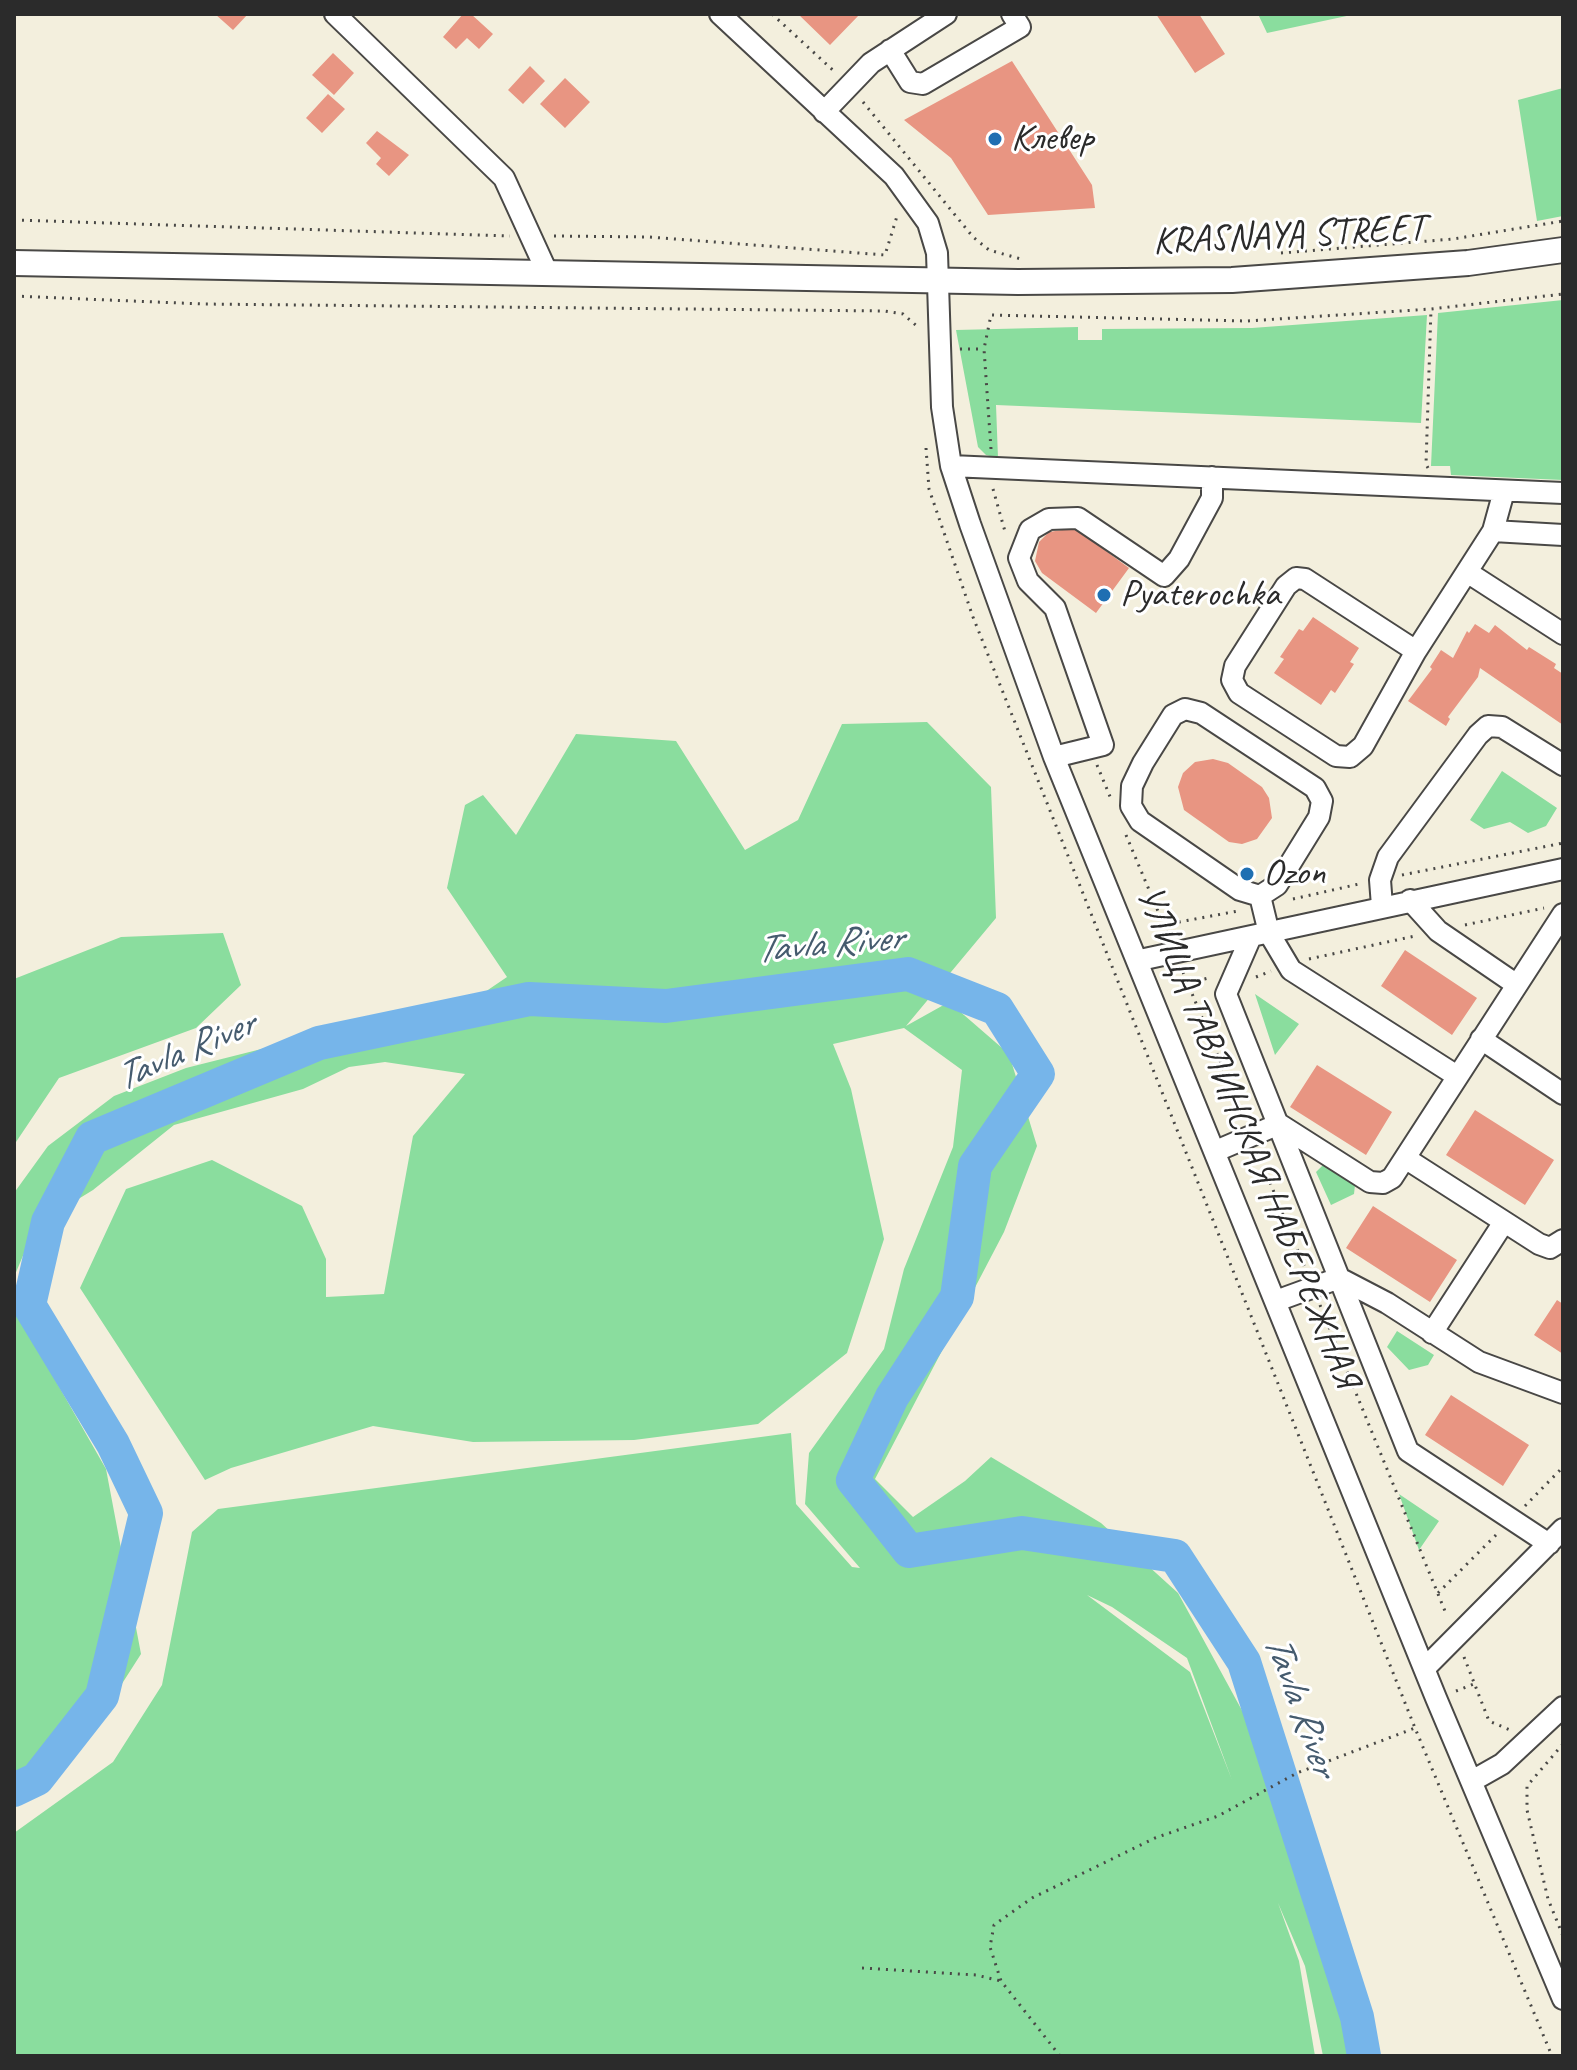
<!DOCTYPE html>
<html>
<head>
<meta charset="utf-8">
<style>
	body { margin:0 }
	#map { position:relative; width:1577px; height:2070px; overflow:hidden; background:#f3efdd; font-family:Caveat,sans-serif }
	canvas { display:block }
	.frame { position:absolute; inset:0; border:16px solid #2b2b2b; pointer-events:none }
</style>
</head>
<body>
<div id="map">
<canvas width="1577" height="2070"></canvas>
<div class="frame"></div>
</div>
<script>
const c = document.querySelector('canvas').getContext('2d');
c.lineJoin = 'round';
function paint(path, color) {
  c.fillStyle = color;
  c.fill(path, 'evenodd');
}
function shape(rows) {
  const path = new Path2D();
  for (const r of rows) {
    path.moveTo(r[0], r[1]);
    for (let i = 2; i < r.length; i += 2) path.lineTo(r[i], r[i + 1]);
  }
  return path;
}
function stroke(path, color, width, dash) {
  c.strokeStyle = color;
  c.lineWidth = width;
  c.lineCap = dash ? 'butt' : 'round';
  c.setLineDash(dash || []);
  c.stroke(path);
}
function drawText(font, color, halo, rows, align = 'center') {
  c.font = font + ' Caveat,sans-serif';
  c.lineWidth = 6;
  c.setLineDash([]);
  c.textBaseline = 'middle';
  c.strokeStyle = halo;
  c.fillStyle = color;
  for (const [text, x, y, turn = 0] of rows) {
    c.save();
    c.translate(x, y);
    c.rotate((+turn || 0) * Math.PI / 180);
    c.textAlign = isNaN(turn) ? turn : align;
    if (halo) c.strokeText(text, 0, 0);
    c.fillText(text, 0, 0);
    c.restore();
  }
}
const green = shape([
	[1258,14,1356,14,1267,33],
	[1563,88,1563,216,1537,221,1518,100],
	[1563,300,1563,480,1451,475,1450,466,1431,466,1438,313],
	[1427,315,1421,423,996,405,998,458,986,455,978,447,956,330,1078,327,1078,340,1102,340,1102,329,1252,328],
	[927,722,991,787,996,918,906,1026,949,1002,1009,1054,1037,1146,1004,1232,875,1479,913,1517,965,1481,991,1457,1101,1523,1178,1593,1245,1716,1341,1915,1375,2056,1323,2056,1305,1966,1278,1903,1299,1961,1315,2056,14,2056,14,1833,113,1762,162,1685,192,1532,218,1509,791,1433,796,1504,852,1567,860,1568,805,1504,809,1453,884,1349,904,1269,953,1147,962,1070,904,1028,833,1044,851,1089,884,1239,847,1353,758,1424,634,1440,473,1442,373,1426,231,1468,205,1480,80,1288,126,1189,212,1160,302,1206,326,1259,326,1297,384,1294,413,1136,465,1074,385,1062,349,1067,303,1089,174,1125,93,1190,36,1225,14,1277,14,1193,48,1146,114,1096,186,1068,412,1011,426,1032,507,977,447,888,465,805,483,795,516,835,576,734,676,741,745,850,798,820,842,724],
	[1087,1595,1112,1607,1187,1658,1232,1780,1190,1672],
	[1502,771,1557,808,1546,826,1528,833,1510,822,1484,829,1470,820],
	[223,933,241,985,196,1028,59,1078,14,1145,14,979,121,937],
	[1255,994,1299,1024,1275,1055],
	[1323,1165,1355,1185,1354,1194,1331,1205,1316,1172],
	[14,1280,37,1348,106,1469,141,1654,84,1743,14,1804],
	[1397,1331,1434,1355,1428,1365,1409,1370,1387,1347],
	[1399,1494,1439,1521,1419,1550]
]);
const river = shape([
	[14,1790,37,1779,102,1696,146,1513,113,1444,29,1305,48,1222,92,1138,319,1043,529,999,666,1006,908,974,997,1009,1038,1074,975,1166,957,1297,892,1397,853,1480,909,1551,1022,1533,1175,1556,1244,1662,1357,2017,1364,2056]
]);
const building = shape([
	[215,14,248,14,233,30],
	[463,14,471,14,493,34,479,49,467,38,456,49,443,37],
	[798,14,860,14,830,45],
	[1156,14,1199,14,1225,54,1195,73],
	[333,53,354,73,334,95,312,75],
	[1012,61,1092,185,1095,208,988,215,951,158,904,120],
	[530,66,545,81,523,104,508,90],
	[565,78,590,102,565,128,540,104],
	[328,94,345,109,322,133,306,118],
	[377,131,409,155,389,176,376,164,381,158,366,143],
	[1075,528,1129,568,1096,613,1042,573,1035,561,1039,542,1049,532],
	[1313,617,1359,648,1350,662,1354,664,1335,693,1331,690,1321,705,1274,673,1284,659,1280,657,1299,629,1303,631],
	[1475,624,1489,633,1495,625,1527,650,1529,647,1556,664,1554,668,1563,674,1563,725,1480,668,1478,677,1448,717,1450,719,1446,726,1408,701,1432,669,1430,667,1441,650,1453,658,1467,631,1469,633],
	[1213,759,1228,763,1262,787,1269,798,1272,818,1257,839,1242,844,1229,842,1184,810,1178,787,1183,773,1195,762],
	[1405,950,1477,998,1452,1035,1381,986],
	[1317,1065,1392,1112,1366,1155,1290,1107],
	[1475,1110,1554,1160,1525,1205,1446,1155],
	[1373,1206,1457,1260,1430,1302,1346,1248],
	[1557,1300,1563,1304,1563,1354,1534,1335],
	[1451,1395,1529,1445,1503,1486,1425,1435]
]);
const path = shape([
	[772,14,836,73],
	[863,102,973,237,989,250,1021,259],
	[14,220,510,236],
	[554,236,649,237,885,255,898,213],
	[1281,253,1453,239,1563,221],
	[14,296,203,304,884,311,903,314,918,327],
	[960,349,984,349],
	[926,448,929,489,973,617,1415,1728,1552,2056],
	[991,449,984,349,991,315,1247,321,1431,309,1563,294],
	[1428,468,1426,464,1431,309],
	[993,489,1006,535],
	[1097,765,1111,799],
	[1126,835,1168,935],
	[1402,875,1563,843],
	[1293,899,1359,884],
	[1163,925,1238,911],
	[1465,925,1544,908],
	[1309,959,1415,936],
	[1183,972,1243,1116],
	[1256,977,1271,971],
	[1189,983,1212,977],
	[1258,1153,1305,1268],
	[1320,1305,1447,1616],
	[1525,1506,1563,1467],
	[1438,1593,1497,1534],
	[1464,1657,1489,1721,1510,1730],
	[1456,1691,1474,1684],
	[1563,1744,1527,1786,1527,1810,1548,1899,1563,1936],
	[862,1968,976,1975,1001,1981],
	[1060,2056,1001,1981,990,1947,994,1925,1032,1898,1155,1838,1218,1816,1297,1773,1415,1728]
]);
const minor = shape([
	[335,14,504,178,547,272],
	[720,14,894,176,928,223,937,253,942,407,951,466,970,524,1054,757,1436,1698,1563,1999],
	[890,50,910,82,923,84,1020,27,1012,14],
	[824,112,871,63,946,14],
	[951,466,1563,493],
	[1493,531,1563,535],
	[1467,572,1563,634],
	[1416,651,1305,579,1296,578,1286,586,1235,666,1232,680,1239,693,1336,756,1350,757,1363,746,1416,651,1493,531,1504,491],
	[1054,757,1103,745,1055,608,1028,581,1019,558,1030,530,1049,519,1078,518,1164,576,1179,559,1212,498,1212,477],
	[1260,896,1240,890,1140,821,1131,806,1132,786,1143,763,1173,715,1185,709,1201,713,1315,788,1322,801,1319,817,1277,885,1260,896,1269,933,1291,970,1457,1076],
	[1410,900,1438,931,1517,985],
	[1382,906,1380,880,1388,857,1478,735,1488,726,1502,727,1563,765],
	[1563,914,1405,1158,1539,1244,1550,1248,1563,1240],
	[1250,939,1226,994,1408,1451,1549,1544],
	[1140,960,1563,869],
	[1481,1039,1563,1094],
	[1216,1151,1279,1124,1370,1182,1383,1183,1392,1178,1405,1158],
	[1276,1301,1339,1278,1387,1303,1479,1362,1563,1393],
	[1432,1333,1504,1222],
	[1425,1668,1563,1529],
	[1472,1781,1502,1764,1563,1707]
]);
const major = shape([
	[14,263,1018,282,1232,280,1468,263,1563,250]
]);
const markers = [
	[995,139,8,"#1f6fb2"],
	[1104,595,8,"#1f6fb2"],
	[1247,874,8,"#1f6fb2"]
];
const poiNames = [
	["Клевер",1011,139],
	["Pyaterochka",1120,595],
	["Ozon",1263,874]
];
const streetNames = [
	["KRASNAYA STREET",1289,236,-3],
	["УЛИЦА ТАВЛИНСКАЯ НАБЕРЕЖНАЯ",1247,1137,68]
];
const waterNames = [
	["Tavla River",829,945,-5],
	["Tavla River",185,1052,-23],
	["Tavla River",1299,1705,70]
];
paint(green, '#8add9e');
stroke(river, '#76b5ea', 34);
paint(building, '#e89582');
stroke(minor, '#494846', 24);
stroke(major, '#494846', 28);
stroke(path, '#494846', 3, [2, 6]);
stroke(minor, '#fff', 20);
stroke(major, '#fff', 24);
for (const [x, y, r, color] of markers) {
  const dot = new Path2D();
  dot.arc(x, y, r, 0, 2 * Math.PI);
  c.fillStyle = color;
  c.fill(dot);
  stroke(dot, '#fff', 3);
}
drawText('38px', '#2b2b2b', '#fff', poiNames, 'left');
drawText('38px', '#2b2b2b', '#fff', streetNames);
drawText('italic 40px', '#455b6e', '#fff', waterNames);
</script>
</body>
</html>
